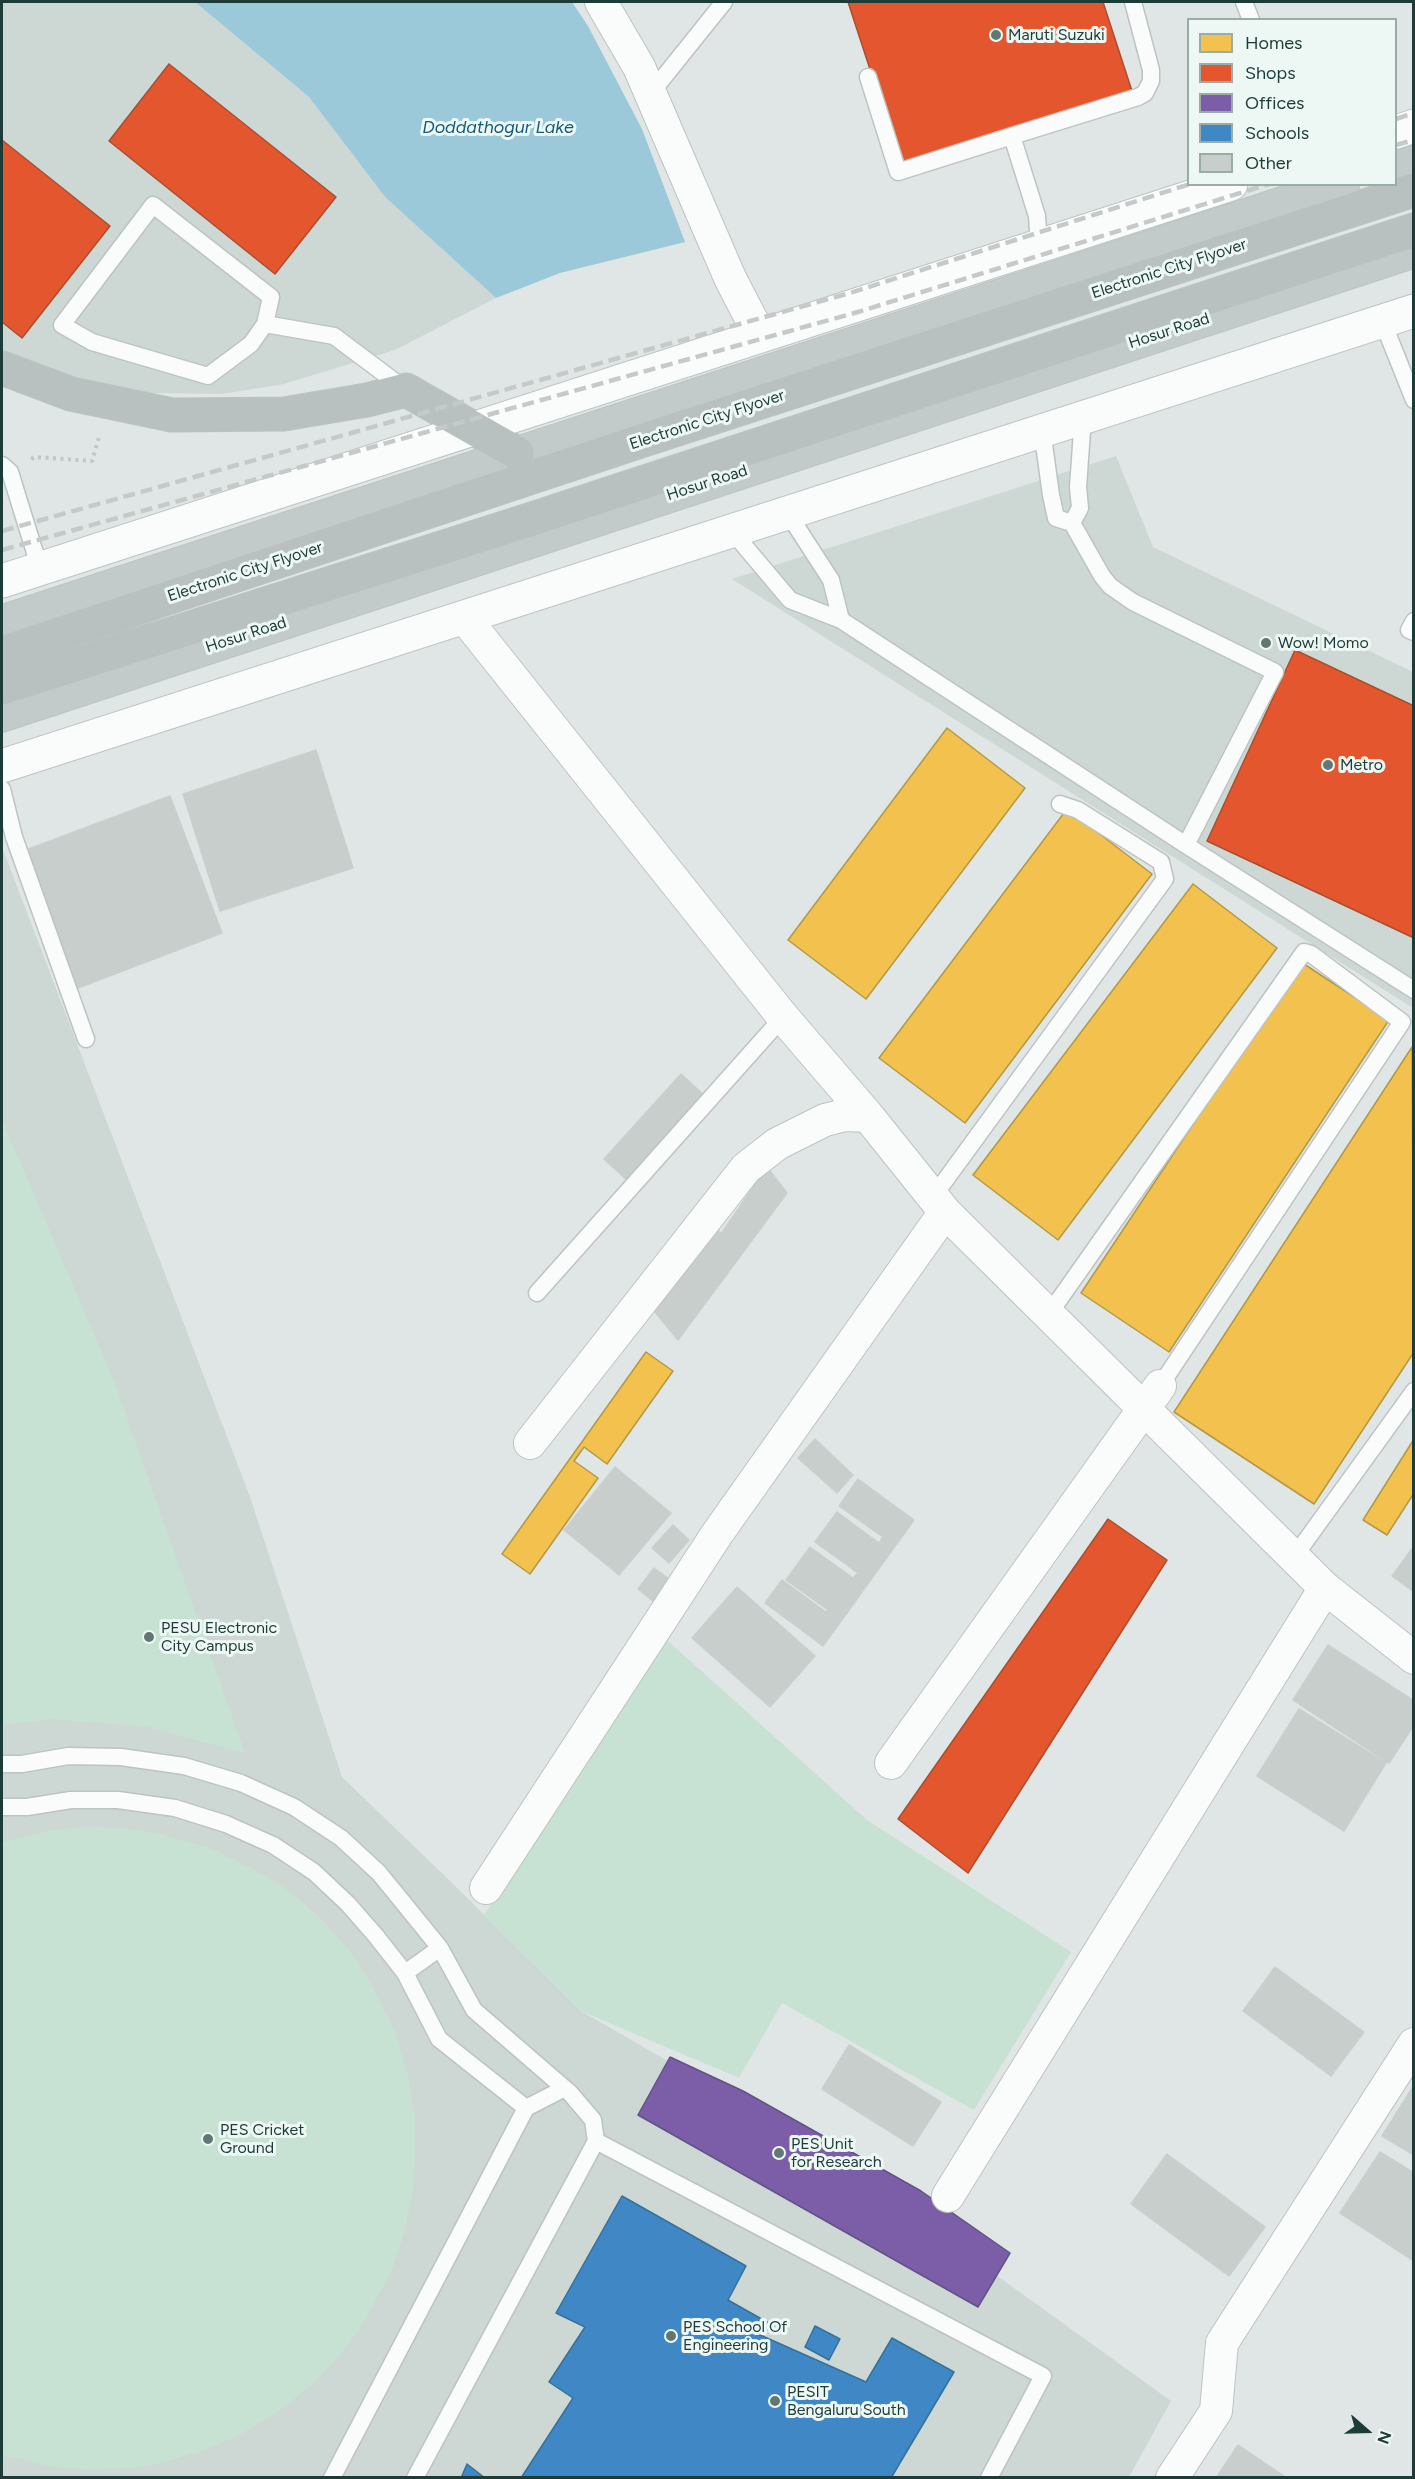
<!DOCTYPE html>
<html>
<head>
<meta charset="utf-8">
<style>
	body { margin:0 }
	#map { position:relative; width:1415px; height:2479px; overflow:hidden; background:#e0e6e5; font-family:Figtree,sans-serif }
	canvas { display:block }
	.frame { position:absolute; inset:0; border:3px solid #1d3b37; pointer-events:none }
	.legend { position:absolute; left:1187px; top:18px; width:210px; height:168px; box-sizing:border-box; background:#edf7f3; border:2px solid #9aaca8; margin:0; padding:8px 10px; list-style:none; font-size:18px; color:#1d3b37 }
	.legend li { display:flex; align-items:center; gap:12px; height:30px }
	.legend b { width:30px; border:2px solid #9aaca8 }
	.north { position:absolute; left:1337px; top:2401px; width:60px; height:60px; -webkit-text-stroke:4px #edf7f3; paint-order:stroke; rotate:110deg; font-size:16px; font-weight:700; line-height:24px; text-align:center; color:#1d3b37 }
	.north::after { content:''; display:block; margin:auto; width:21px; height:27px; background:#1d3b37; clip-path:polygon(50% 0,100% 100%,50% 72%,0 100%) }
</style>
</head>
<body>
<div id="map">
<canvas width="1415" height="2479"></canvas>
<div class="frame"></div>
<ul class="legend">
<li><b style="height:16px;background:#f2c14e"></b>Homes</li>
<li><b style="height:16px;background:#e4572e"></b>Shops</li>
<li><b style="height:16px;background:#7b5ea7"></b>Offices</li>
<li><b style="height:16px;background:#3f88c5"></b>Schools</li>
<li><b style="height:16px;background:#c7cecc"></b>Other</li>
</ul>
<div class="north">N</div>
</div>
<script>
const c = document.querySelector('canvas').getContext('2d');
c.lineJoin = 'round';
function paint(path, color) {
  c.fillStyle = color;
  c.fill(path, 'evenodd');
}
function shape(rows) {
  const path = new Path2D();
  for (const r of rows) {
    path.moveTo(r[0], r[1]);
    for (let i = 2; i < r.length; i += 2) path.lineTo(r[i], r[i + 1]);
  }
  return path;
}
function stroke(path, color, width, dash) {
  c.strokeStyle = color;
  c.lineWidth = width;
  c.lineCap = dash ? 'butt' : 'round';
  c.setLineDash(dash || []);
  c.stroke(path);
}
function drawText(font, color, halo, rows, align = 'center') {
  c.font = font + ' Figtree,sans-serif';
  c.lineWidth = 6;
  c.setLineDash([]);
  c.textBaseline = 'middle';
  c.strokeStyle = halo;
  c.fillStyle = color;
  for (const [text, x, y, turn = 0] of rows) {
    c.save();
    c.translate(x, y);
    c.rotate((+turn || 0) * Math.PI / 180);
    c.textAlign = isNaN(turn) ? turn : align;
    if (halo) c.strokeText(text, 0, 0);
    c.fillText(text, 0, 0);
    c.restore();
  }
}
const built = shape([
	[2,2,195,2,309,97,385,197,496,298,395,350,284,384,222,394,152,393,113,388,74,378,2,351],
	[1116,456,1153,547,1413,672,1413,1008,732,579],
	[2,847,250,1497,342,1777,447,1878,581,2011,821,2149,1171,2401,1129,2477,2,2477]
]);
const green = shape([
	[2,1120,114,1381,245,1753,147,1727,51,1719,2,1725],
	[667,1640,867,1820,1071,1952,974,2110,782,2003,739,2078,581,2011,484,1915],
	[87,1827,121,1828,155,1833,211,1848,265,1875,297,1897,321,1919,348,1949,367,1976,395,2031,409,2079,415,2117,415,2160,412,2195,404,2234,391,2272,361,2327,339,2356,312,2385,275,2414,237,2436,205,2450,164,2462,133,2468,92,2469,54,2467,2,2455,2,1842,52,1830]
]);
const water = shape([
	[195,2,572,2,588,26,642,129,685,242,560,273,496,298,385,197,309,97]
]);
const homes = shape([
	[947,728,1025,788,866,999,788,940,947,728],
	[1067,809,1152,874,965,1123,879,1058,1067,809],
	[1193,884,1277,948,1058,1240,973,1175,1193,884],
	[1301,962,1389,1020,1169,1352,1081,1293,1301,962],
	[1412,1047,1414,1352,1314,1504,1174,1412,1412,1047],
	[646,1352,673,1371,607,1464,584,1447,574,1461,598,1478,530,1574,502,1554,646,1352],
	[1414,1439,1414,1493,1387,1535,1363,1520,1414,1439]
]);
const shops = shape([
	[848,2,1103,2,1132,91,902,167,848,2],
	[169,64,336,197,275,274,109,141,169,64],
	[2,140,110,226,22,338,2,322,2,140],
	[1295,650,1414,706,1414,938,1207,841,1295,650],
	[1108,1519,1167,1560,968,1873,898,1819,1108,1519]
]);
const offices = shape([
	[670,2057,743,2091,921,2191,1010,2253,978,2307,638,2115,670,2057]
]);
const schools = shape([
	[622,2196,746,2266,728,2300,774,2326,758,2334,866,2382,892,2338,954,2372,891,2478,521,2478,573,2398,549,2382,585,2327,556,2313,622,2196],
	[815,2326,840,2339,829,2360,805,2347,815,2326],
	[467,2464,485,2478,461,2478,467,2464]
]);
const building = shape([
	[316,750,353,868,220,911,183,794,316,750],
	[170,796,222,933,78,988,26,850,170,796],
	[681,1074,707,1098,630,1183,604,1159,681,1074],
	[767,1167,787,1193,678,1340,655,1312,714,1225,721,1234,767,1167],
	[815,1439,853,1475,837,1493,798,1458,815,1439],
	[615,1467,671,1513,619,1575,564,1530,615,1467],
	[858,1479,914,1520,823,1646,765,1603,782,1580,826,1612,828,1610,786,1580,810,1547,853,1578,858,1573,815,1542,837,1512,879,1543,883,1537,839,1506,858,1479],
	[673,1525,689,1540,669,1563,652,1548,673,1525],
	[1414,1546,1414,1592,1392,1576,1414,1546],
	[654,1568,669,1579,653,1601,638,1589,654,1568],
	[737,1587,815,1656,770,1707,692,1638,737,1587],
	[1328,1645,1414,1701,1414,1725,1389,1763,1293,1700,1328,1645],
	[1299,1709,1386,1763,1344,1831,1257,1776,1299,1709],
	[1275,1967,1364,2032,1331,2076,1243,2011,1275,1967],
	[849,2045,941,2102,913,2146,822,2089,849,2045],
	[1414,2085,1414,2155,1382,2136,1414,2085],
	[1380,2152,1414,2173,1414,2261,1340,2213,1380,2152],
	[1167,2154,1265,2227,1229,2276,1131,2204,1167,2154],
	[1238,2445,1287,2478,1223,2478,1218,2475,1238,2445]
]);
const path = shape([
	[31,459,35,457,92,461,100,434]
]);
const service = shape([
	[1244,2,1251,20],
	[868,77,898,172,1012,136,1037,216,1039,246],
	[651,93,724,2],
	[1012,136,1138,97,1145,93,1151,81,1151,70,1133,2],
	[1382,320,1414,400],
	[265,324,251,344,208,376,92,342,62,325,153,205,271,297,265,324,334,336,406,390],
	[2,465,10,472,40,569],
	[787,512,831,580,841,620],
	[1072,523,1080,508,1078,487,1083,417],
	[731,530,790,600,841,620,1186,845,1275,672,1133,602,1110,586,1102,576,1072,523,1056,518,1051,495,1042,430],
	[1414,621,1409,630,1414,632],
	[2,789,14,837,86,1039],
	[1186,845,1414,990],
	[933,1197,1165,879,1161,862,1078,810,1060,804],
	[537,1293,783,1017],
	[1049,1314,1304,952,1311,954,1402,1022,1160,1386],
	[1294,1557,1414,1391],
	[2,1764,22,1764,68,1756,121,1757,184,1766,241,1783,294,1807,341,1838,379,1873,440,1948,474,2010,570,2093,593,2120,596,2141,415,2478],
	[2,1807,27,1807,71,1800,118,1800,175,1808,226,1824,273,1845,314,1872,348,1904,376,1936,405,1973,439,2039,526,2108,332,2478],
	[405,1973,440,1948],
	[526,2108,563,2089],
	[596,2141,1043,2376,989,2478]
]);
const minor = shape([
	[601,2,639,67,730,278,760,336],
	[464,617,783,1017,868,1116,945,1212,1325,1588,1414,1658],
	[530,1443,746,1168,777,1144,825,1120,845,1115,868,1116],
	[891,1763,1160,1386],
	[486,1888,717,1534,945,1212],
	[948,2196,1325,1588],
	[1172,2478,1216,2411,1222,2343,1414,2044]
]);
const tertiary = shape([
	[1396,132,1414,126],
	[2,581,1231,184],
	[2,766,1414,311]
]);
const trunk = shape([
	[1396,168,1414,162],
	[2,622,1343,184],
	[2,715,1414,251]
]);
const motorway = shape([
	[2,368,71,394,172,415,284,414,367,400,406,390,517,453],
	[2,653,641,441,1414,190],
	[2,688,526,521,1414,230]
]);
const rail = shape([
	[1396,119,1414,113],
	[1396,145,1414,140],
	[2,531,850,293,1190,184],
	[2,550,858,312,1269,184]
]);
const markers = [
	[996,35,6,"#617774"],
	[1266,643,6,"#617774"],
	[1328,765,6,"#617774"],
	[149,1637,6,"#617774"],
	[208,2139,6,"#617774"],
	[779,2153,6,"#617774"],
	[671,2336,6,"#617774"],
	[775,2401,6,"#617774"]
];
const poiNames = [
	["Maruti Suzuki",1008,35],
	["Wow! Momo",1278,643],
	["Metro",1340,765],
	["PESU Electronic",161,1628],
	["City Campus",161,1646],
	["PES Cricket",220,2130],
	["Ground",220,2148],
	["PES Unit",791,2144],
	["for Research",791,2162],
	["PES School Of",683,2327],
	["Engineering",683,2345],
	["PESIT",787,2392],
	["Bengaluru South",787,2410]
];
const streetNames = [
	["Electronic City Flyover",1169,269,-18],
	["Hosur Road",1169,331,-18],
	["Electronic City Flyover",707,420,-18],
	["Hosur Road",707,483,-18],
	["Electronic City Flyover",245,572,-18],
	["Hosur Road",246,635,-18]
];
const waterNames = [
	["Doddathogur Lake",498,128]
];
paint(built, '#cdd8d5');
paint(green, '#c7e2d3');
paint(water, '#9bc9da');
paint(homes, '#f2c14e');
stroke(homes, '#b29947', 1.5);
paint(shops, '#e4572e');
stroke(shops, '#a84f31', 1.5);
paint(offices, '#7b5ea7');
stroke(offices, '#5f5485', 1.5);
paint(schools, '#3f88c5');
stroke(schools, '#35719a', 1.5);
paint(building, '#c7cecc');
stroke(building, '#c8cfce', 1.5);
stroke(service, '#bdc3c2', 19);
stroke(minor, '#bdc3c2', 34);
stroke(tertiary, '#bdc3c2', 35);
stroke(trunk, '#bac4c2', 35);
stroke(motorway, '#bac4c2', 35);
stroke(path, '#bec8c6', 4, [3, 4.5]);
stroke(service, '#fafbfb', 16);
stroke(minor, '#fafbfb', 32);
stroke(tertiary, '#fafbfb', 33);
stroke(trunk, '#c2cbca', 33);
stroke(motorway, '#b8c1c0', 33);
stroke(rail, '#c5cac9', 4.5, [12, 6]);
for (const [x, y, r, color] of markers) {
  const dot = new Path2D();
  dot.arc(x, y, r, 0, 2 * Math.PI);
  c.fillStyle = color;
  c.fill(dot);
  stroke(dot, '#edf7f3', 2);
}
drawText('16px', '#1d3b37', '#edf7f3', poiNames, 'left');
drawText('16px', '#1d3b37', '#edf7f3', streetNames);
drawText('italic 18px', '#135b7b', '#edf7f3', waterNames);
</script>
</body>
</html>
